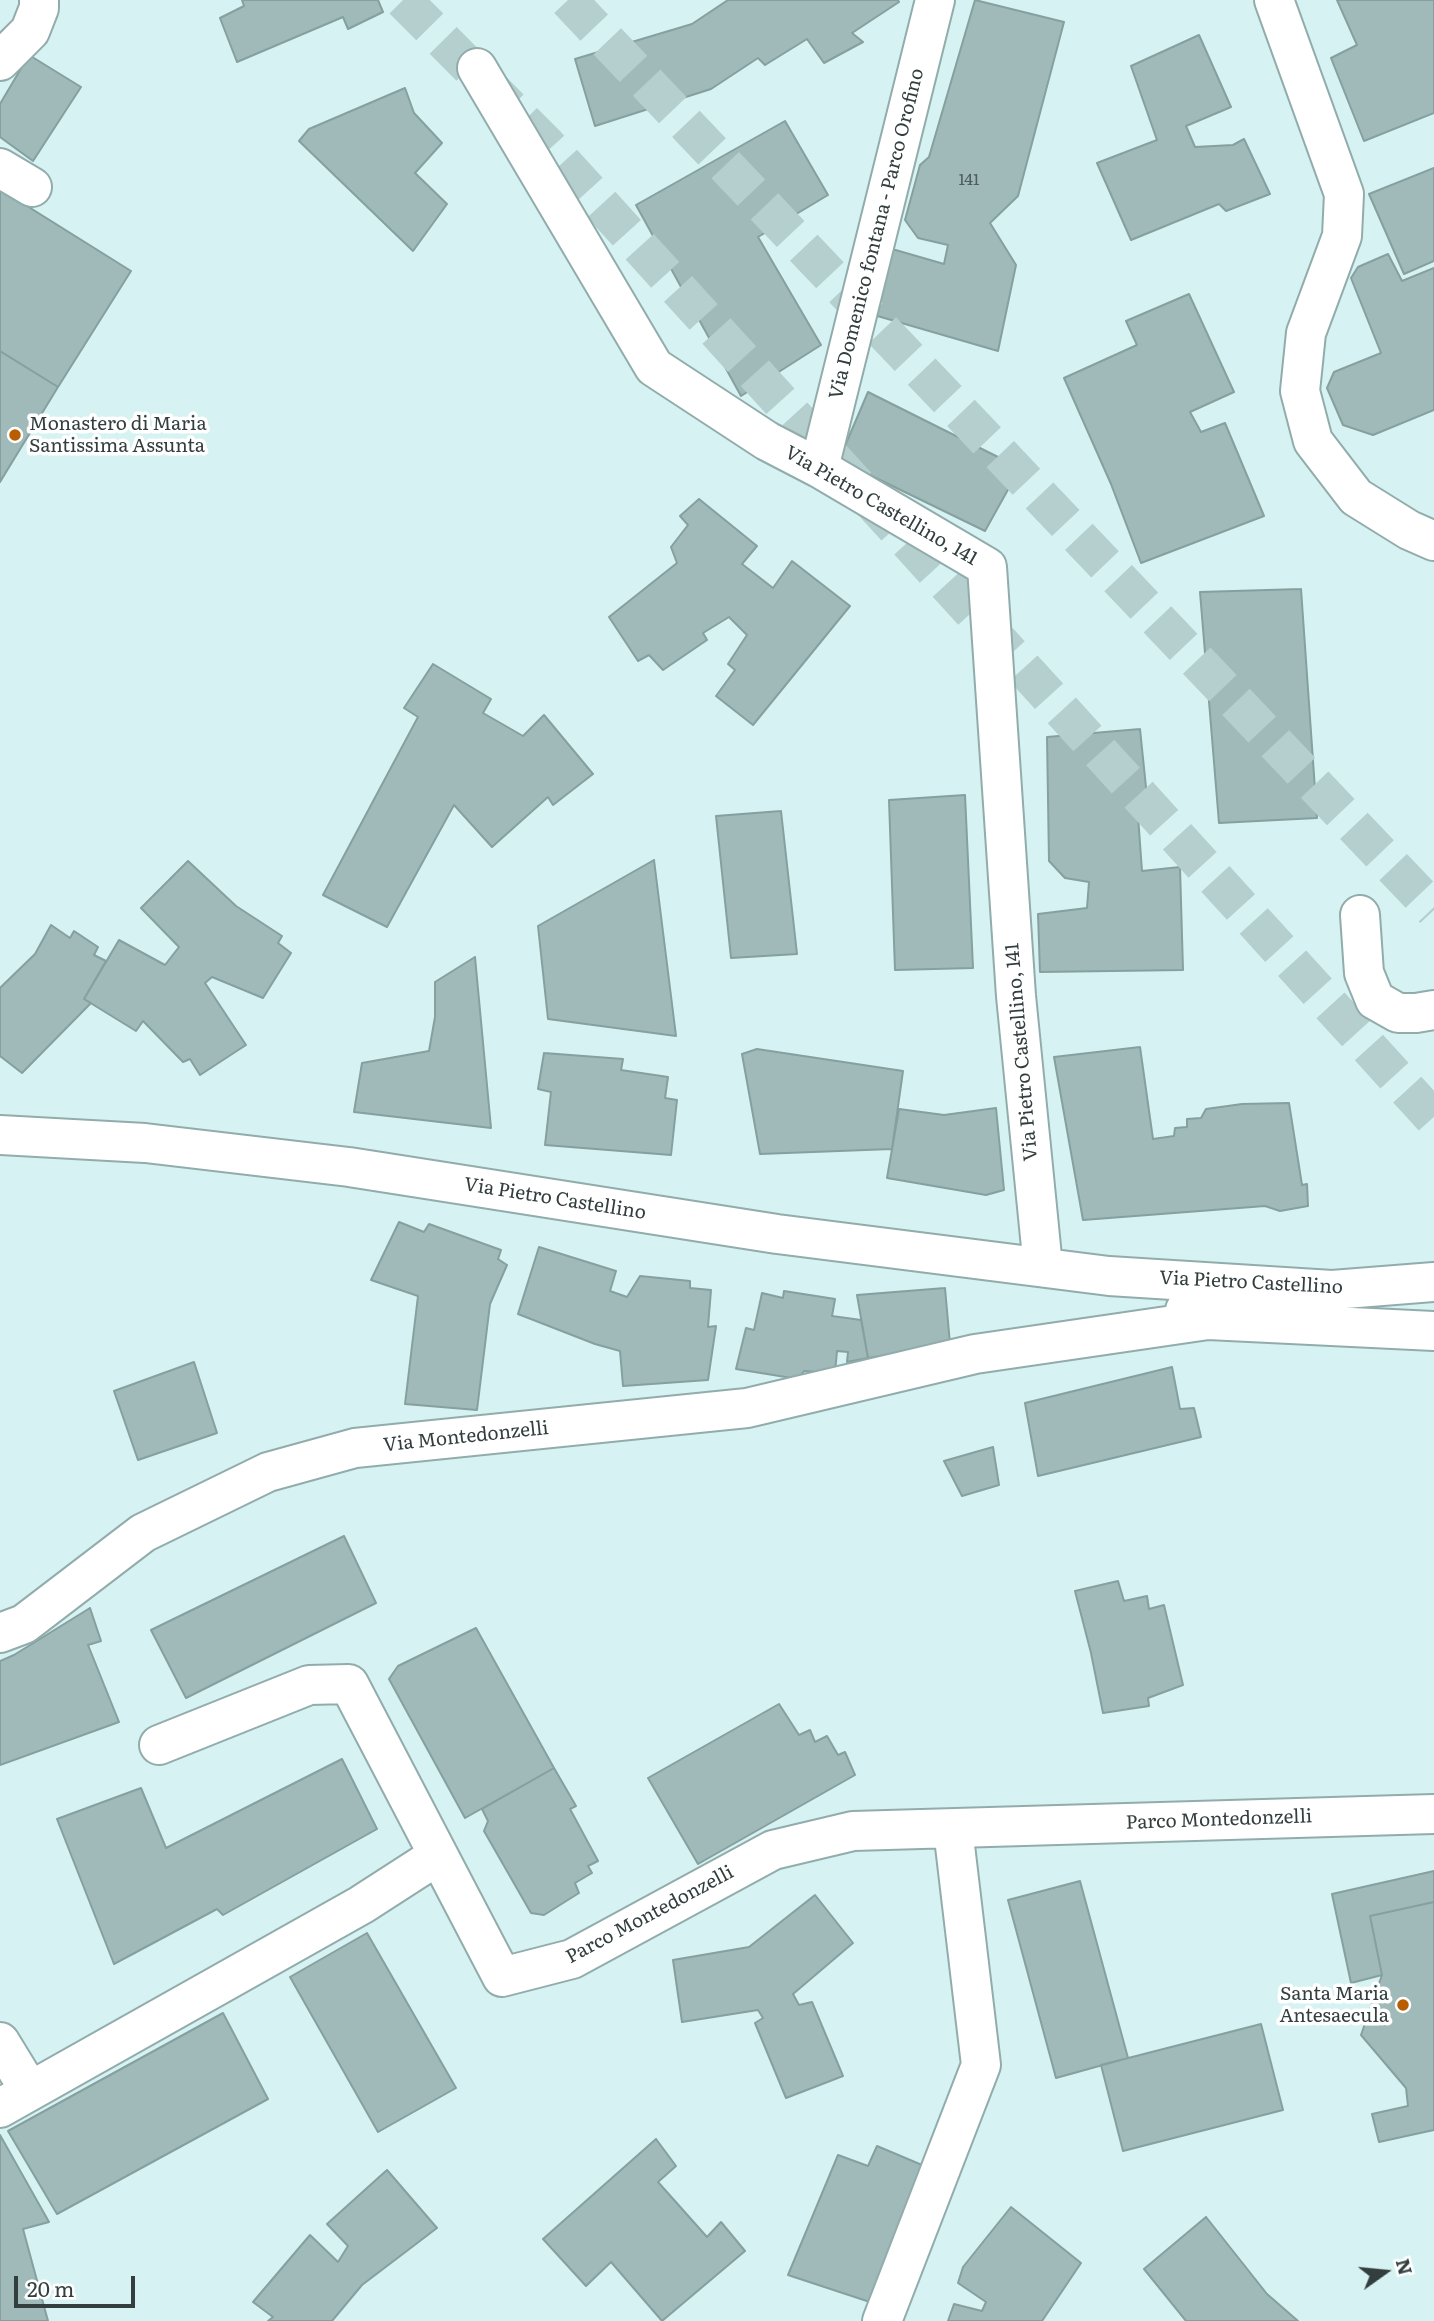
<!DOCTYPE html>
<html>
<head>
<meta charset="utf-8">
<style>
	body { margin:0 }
	#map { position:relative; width:1434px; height:2321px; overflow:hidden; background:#d6f2f2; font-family:Literata,serif }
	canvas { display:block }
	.north { position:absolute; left:1350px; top:2237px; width:70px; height:70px; -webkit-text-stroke:5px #fff; paint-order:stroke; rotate:75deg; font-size:19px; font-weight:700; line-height:28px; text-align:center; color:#333e3e }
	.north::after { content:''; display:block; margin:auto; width:24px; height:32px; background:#333e3e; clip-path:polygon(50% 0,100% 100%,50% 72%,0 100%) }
	.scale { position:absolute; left:14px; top:2276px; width:121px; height:32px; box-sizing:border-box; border:4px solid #333e3e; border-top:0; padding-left:9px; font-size:21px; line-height:24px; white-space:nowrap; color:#333e3e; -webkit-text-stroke:5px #fff; paint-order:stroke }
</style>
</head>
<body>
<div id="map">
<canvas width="1434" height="2321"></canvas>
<div class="north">N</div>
<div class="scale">20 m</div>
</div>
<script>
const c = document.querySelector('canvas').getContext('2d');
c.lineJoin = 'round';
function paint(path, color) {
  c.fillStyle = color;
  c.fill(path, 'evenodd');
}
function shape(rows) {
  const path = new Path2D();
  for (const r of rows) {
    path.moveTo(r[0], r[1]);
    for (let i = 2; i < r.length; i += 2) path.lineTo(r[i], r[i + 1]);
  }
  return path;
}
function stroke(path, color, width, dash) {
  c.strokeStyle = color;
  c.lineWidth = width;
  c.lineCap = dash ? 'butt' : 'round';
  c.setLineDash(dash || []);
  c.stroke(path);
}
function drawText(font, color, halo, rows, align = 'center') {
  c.font = font + ' Literata,serif';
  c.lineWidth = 7;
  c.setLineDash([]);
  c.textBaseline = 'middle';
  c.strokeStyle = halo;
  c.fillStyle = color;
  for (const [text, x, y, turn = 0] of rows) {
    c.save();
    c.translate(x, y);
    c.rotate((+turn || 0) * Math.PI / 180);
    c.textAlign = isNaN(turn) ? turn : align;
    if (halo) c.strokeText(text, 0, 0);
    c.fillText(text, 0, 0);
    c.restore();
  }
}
const building = shape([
	[242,0,378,0,383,12,348,29,343,17,237,62,220,18,244,6,242,0],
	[728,0,898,0,899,2,852,33,863,42,824,63,807,39,765,65,758,58,711,89,595,126,575,59,692,24,728,0],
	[975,0,1064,22,1018,196,990,223,1016,265,998,351,874,315,892,249,944,264,948,245,918,238,905,220,920,165,929,157,975,0],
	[1337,0,1434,0,1434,113,1364,141,1331,58,1357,45,1337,0],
	[1199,35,1231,107,1186,126,1195,147,1233,145,1244,139,1270,194,1226,211,1219,204,1131,240,1097,163,1157,140,1131,66,1199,35],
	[29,55,81,87,33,161,0,137,0,104,29,55],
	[405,88,414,113,442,143,415,173,447,204,413,251,299,141,309,129,405,88],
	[785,121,828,195,758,237,821,345,741,396,636,205,785,121],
	[1434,168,1434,261,1404,274,1369,194,1434,168],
	[0,189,131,271,58,387,0,351,0,189],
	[1388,254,1402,281,1434,268,1434,410,1373,435,1343,425,1327,388,1334,372,1381,353,1351,278,1358,267,1388,254],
	[1189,294,1234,392,1190,412,1201,432,1225,423,1264,516,1141,563,1111,484,1064,378,1137,345,1126,321,1189,294],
	[0,351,58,387,0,482,0,351],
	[868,392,1020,468,985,531,839,460,868,392],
	[699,499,757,546,742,564,773,588,792,561,850,606,753,725,716,696,735,670,728,664,747,635,729,617,703,633,707,640,663,670,649,655,638,661,609,617,677,563,671,547,688,525,680,516,699,499],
	[1301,589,1317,818,1219,823,1200,592,1301,589],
	[433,664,491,699,483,713,523,736,544,715,593,774,553,805,548,797,492,847,454,805,387,927,323,895,418,717,404,708,433,664],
	[1140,729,1147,797,1137,802,1142,871,1180,867,1183,970,1040,972,1038,914,1087,908,1089,882,1065,878,1049,861,1047,737,1140,729],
	[965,795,973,968,895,970,889,800,965,795],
	[781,811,797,954,731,958,716,816,781,811],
	[654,860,676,1036,548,1019,538,926,654,860],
	[188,861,236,906,282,936,278,943,291,953,263,998,212,977,205,983,246,1045,200,1075,190,1059,183,1062,143,1021,136,1031,84,999,119,940,165,965,179,947,141,908,188,861],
	[51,925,70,938,74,931,98,947,94,955,106,961,84,999,91,1003,22,1073,0,1056,0,988,35,954,51,925],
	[475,957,491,1128,354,1112,362,1063,429,1051,435,1017,435,982,475,957],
	[1140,1047,1153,1139,1174,1136,1175,1128,1187,1127,1187,1119,1201,1118,1206,1109,1242,1104,1289,1103,1302,1185,1307,1184,1308,1206,1280,1211,1265,1206,1083,1220,1054,1057,1140,1047],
	[757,1049,903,1071,892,1149,760,1154,742,1054,757,1049],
	[544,1053,623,1059,621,1070,668,1077,665,1098,677,1100,671,1155,545,1145,551,1092,538,1089,544,1053],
	[996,1108,1004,1190,986,1195,887,1178,899,1109,944,1115,996,1108],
	[399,1222,424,1232,429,1224,501,1250,498,1259,507,1265,490,1304,477,1410,405,1404,418,1296,371,1280,399,1222],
	[539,1247,616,1271,610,1291,627,1297,640,1276,690,1281,690,1288,711,1290,708,1327,716,1326,708,1380,623,1386,620,1351,595,1344,518,1314,539,1247],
	[945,1288,950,1344,868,1358,857,1295,945,1288],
	[784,1291,835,1299,832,1316,861,1320,868,1358,847,1362,848,1352,837,1351,835,1373,804,1371,798,1379,736,1369,746,1328,754,1330,762,1293,783,1298,784,1291],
	[194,1362,217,1433,138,1460,114,1391,194,1362],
	[1172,1367,1180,1409,1194,1408,1201,1437,1038,1476,1025,1403,1172,1367],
	[993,1447,999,1485,962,1496,944,1461,993,1447],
	[344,1536,376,1603,186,1698,151,1630,344,1536],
	[1118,1581,1124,1601,1147,1596,1149,1609,1164,1605,1183,1685,1148,1698,1149,1706,1103,1713,1091,1653,1075,1591,1118,1581],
	[90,1608,101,1641,88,1645,119,1722,0,1765,0,1661,14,1655,90,1608],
	[476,1628,554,1768,465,1818,389,1679,398,1666,476,1628],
	[779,1704,799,1735,810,1730,815,1742,827,1736,838,1755,845,1752,855,1775,698,1864,648,1778,779,1704],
	[342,1759,377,1829,223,1915,217,1909,114,1964,57,1819,141,1788,166,1848,342,1759],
	[554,1768,576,1806,570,1809,598,1861,588,1866,592,1873,575,1883,579,1893,544,1915,531,1913,484,1831,488,1821,482,1809,554,1768],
	[1434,1871,1434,1902,1370,1916,1382,1975,1351,1983,1332,1894,1434,1871],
	[1080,1881,1128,2058,1056,2078,1008,1900,1080,1881],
	[815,1895,853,1943,793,1994,799,2005,812,2002,843,2076,786,2098,755,2023,763,2018,758,2010,682,2022,673,1960,749,1947,815,1895],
	[1434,1902,1434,2130,1379,2142,1372,2114,1408,2106,1406,2088,1361,2035,1382,1975,1370,1916,1434,1902],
	[367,1933,456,2088,378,2132,290,1977,367,1933],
	[223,2013,268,2099,57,2214,8,2131,223,2013],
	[1261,2024,1283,2110,1123,2151,1101,2065,1261,2024],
	[0,2135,49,2222,23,2229,48,2321,0,2321,0,2135],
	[656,2139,676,2166,658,2182,707,2237,721,2222,745,2251,662,2321,611,2262,586,2286,543,2239,656,2139],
	[877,2146,929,2168,876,2304,788,2275,838,2155,868,2166,877,2146],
	[387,2170,437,2228,362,2285,332,2321,268,2321,273,2317,253,2302,310,2235,338,2262,348,2246,327,2224,387,2170],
	[1011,2207,1081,2263,1042,2321,948,2321,954,2304,982,2311,986,2302,958,2283,963,2267,1011,2207],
	[1206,2217,1267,2294,1298,2321,1186,2321,1144,2269,1206,2217]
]);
const highwayTunnel = shape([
	[403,0,547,145,1434,1119],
	[568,0,1434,910]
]);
const minor = shape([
	[1274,0,1344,194,1342,236,1306,333,1300,391,1313,441,1356,497,1409,530,1434,541],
	[0,61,30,31,39,8,39,0],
	[477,68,654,367,767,441,819,468,987,567,1016,996,1043,1267],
	[0,168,32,187],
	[819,468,935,0],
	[1360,915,1364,973,1375,1000,1398,1013,1416,1013,1434,1010],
	[0,1135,145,1143,349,1167,777,1234,1109,1276,1332,1290,1434,1282],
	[1185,1310,1208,1320,1434,1331],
	[0,1633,24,1624,143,1533,268,1472,355,1448,747,1408,975,1354,1208,1320],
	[159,1745,309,1685,349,1684,502,1977,572,1959,773,1850,853,1831,1434,1814],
	[0,2042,30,2091],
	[0,2108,361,1905,437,1856],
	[882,2321,981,2065,953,1829]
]);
const markers = [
	[15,435,7,"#b95d03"],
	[1403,2005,7,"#b95d03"]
];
const numberNames = [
	["141",969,180]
];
const streetNames = [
	["Via Domenico fontana - Parco Orofino",877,234,-76],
	["Via Pietro Castellino, 141",881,506,30],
	["Via Pietro Castellino, 141",1022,1052,-95],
	["Via Pietro Castellino",555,1199,9],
	["Via Pietro Castellino",1251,1283,3],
	["Via Montedonzelli",466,1437,-6],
	["Parco Montedonzelli",1219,1820,-2],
	["Parco Montedonzelli",650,1915,-28]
];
const poiNames = [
	["Monastero di Maria",29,424],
	["Santissima Assunta",29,446],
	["Santa Maria",1389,1994,"right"],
	["Antesaecula",1389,2016,"right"]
];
paint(building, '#a0baba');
stroke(building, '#869f9f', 2);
stroke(highwayTunnel, '#b5cece', 38, [38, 19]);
stroke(minor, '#92acac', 42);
stroke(minor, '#fff', 38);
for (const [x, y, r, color] of markers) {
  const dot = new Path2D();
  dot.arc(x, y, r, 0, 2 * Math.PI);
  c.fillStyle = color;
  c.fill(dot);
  stroke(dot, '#fff', 2.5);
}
drawText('16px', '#4e5d5d', null, numberNames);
drawText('19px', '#333e3e', '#fff', streetNames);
drawText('19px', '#333e3e', '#fff', poiNames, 'left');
</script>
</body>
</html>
